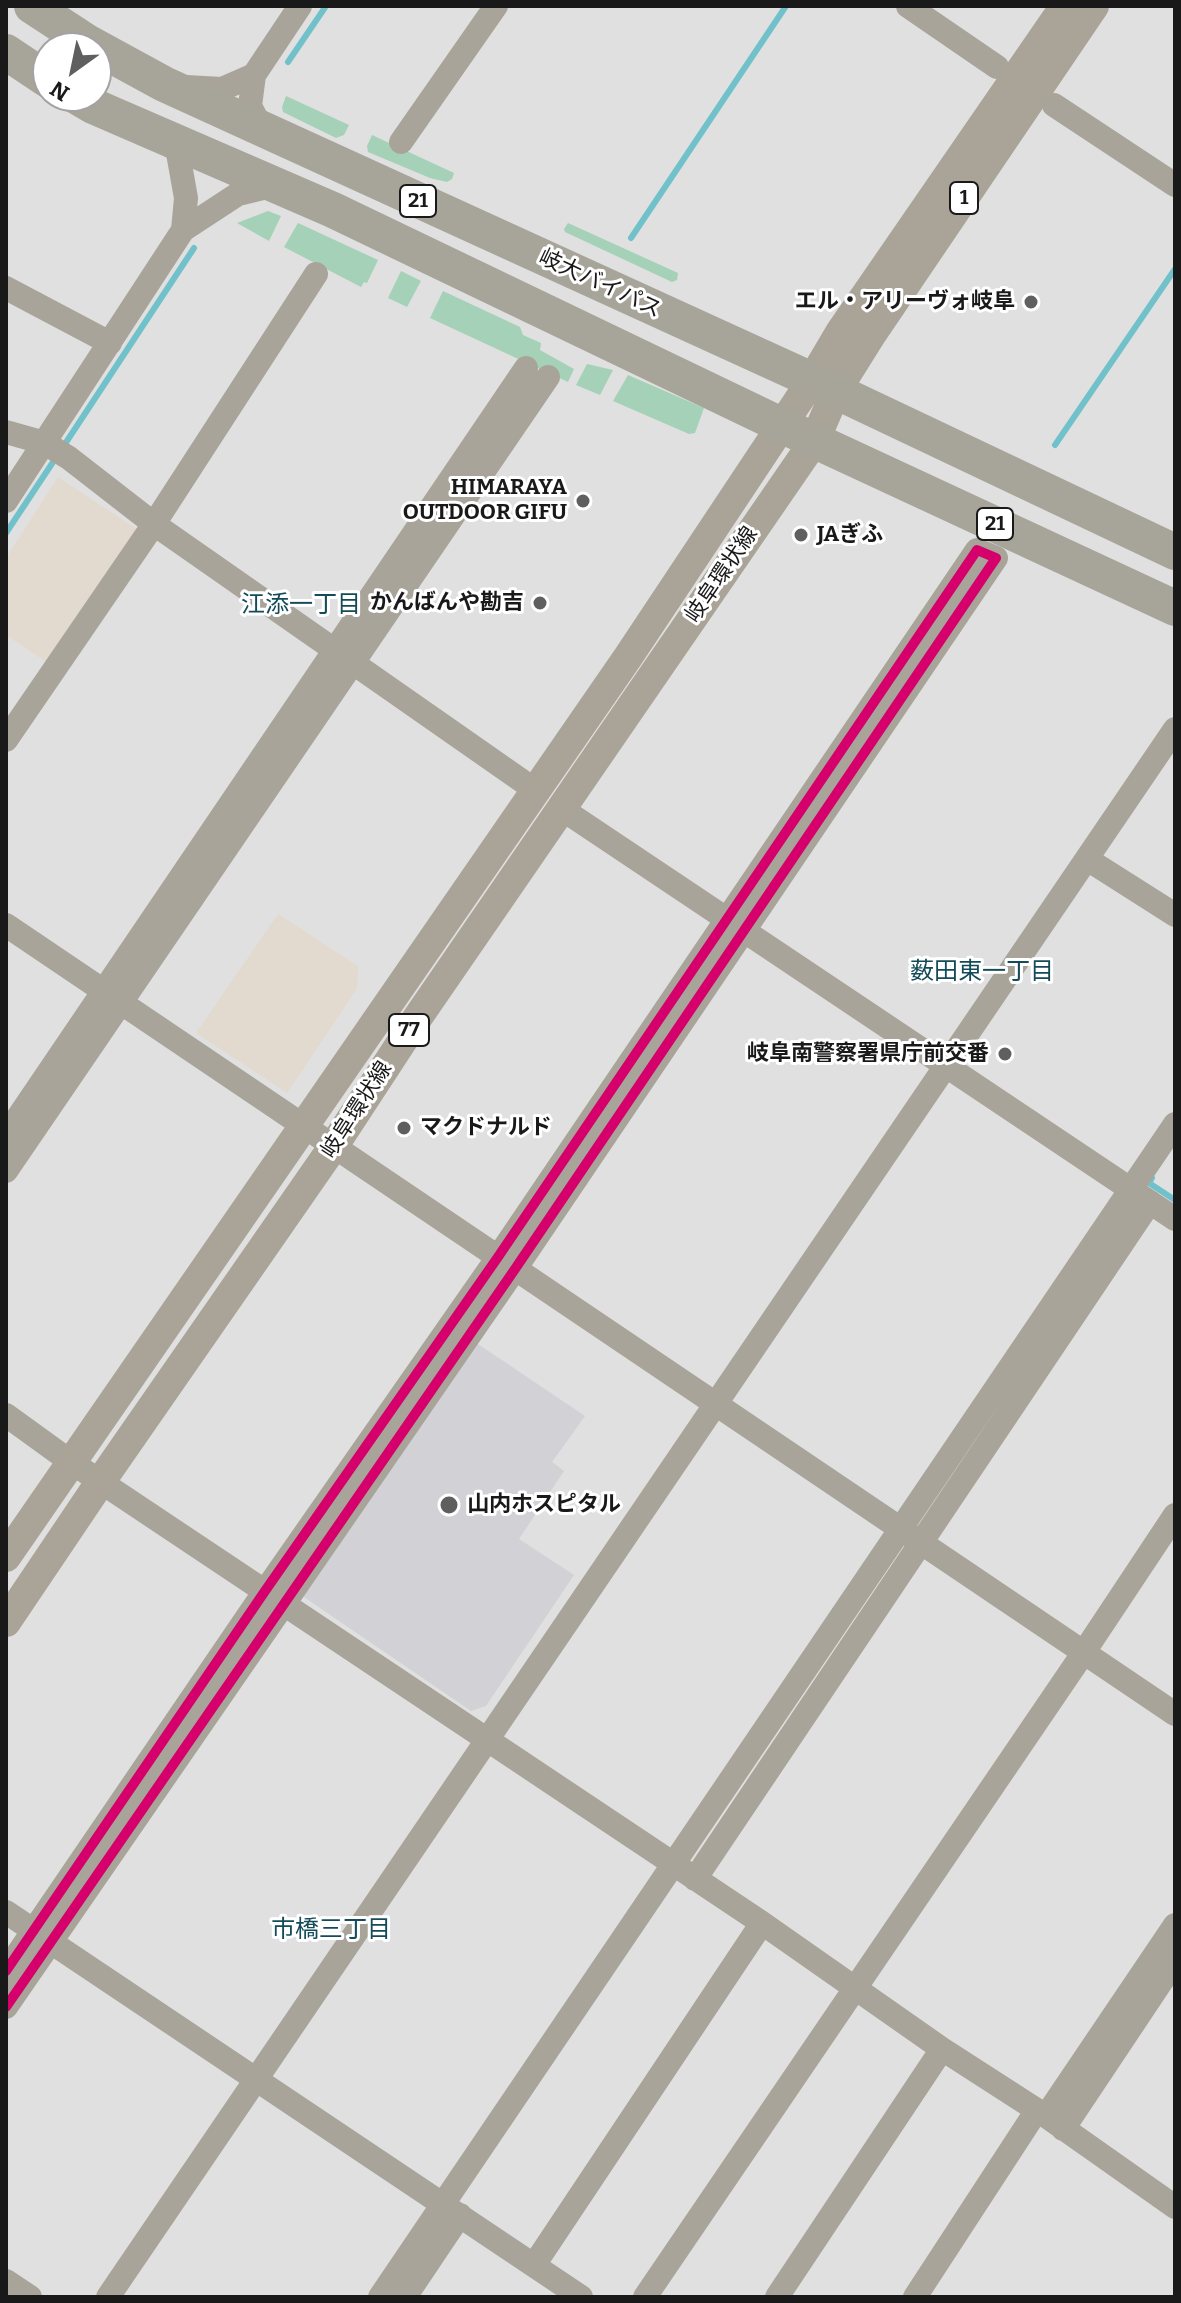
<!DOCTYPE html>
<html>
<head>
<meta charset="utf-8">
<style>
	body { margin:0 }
	#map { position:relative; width:1181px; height:2303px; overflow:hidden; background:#e0e0e0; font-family:Bitter,serif }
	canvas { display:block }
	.frame { position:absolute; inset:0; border:8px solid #191919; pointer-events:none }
	.north { position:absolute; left:32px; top:32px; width:80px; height:80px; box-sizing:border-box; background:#fff; border:2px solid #a3a3a3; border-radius:50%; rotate:213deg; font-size:22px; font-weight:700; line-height:32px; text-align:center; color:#191919 }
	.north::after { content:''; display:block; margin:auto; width:28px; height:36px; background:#5f5f5f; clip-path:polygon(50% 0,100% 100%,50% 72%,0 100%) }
</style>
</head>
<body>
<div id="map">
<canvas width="1181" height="2303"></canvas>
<div class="frame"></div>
<div class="north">N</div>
</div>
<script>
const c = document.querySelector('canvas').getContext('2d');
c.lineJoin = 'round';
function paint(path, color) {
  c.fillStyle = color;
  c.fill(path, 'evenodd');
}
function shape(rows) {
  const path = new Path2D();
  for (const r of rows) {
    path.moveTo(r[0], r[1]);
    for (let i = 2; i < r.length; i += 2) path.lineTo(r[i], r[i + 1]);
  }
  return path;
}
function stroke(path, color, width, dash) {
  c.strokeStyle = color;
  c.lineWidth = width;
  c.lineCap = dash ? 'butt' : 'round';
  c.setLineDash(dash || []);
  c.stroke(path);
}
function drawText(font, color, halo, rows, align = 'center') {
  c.font = font + ' Bitter,"Noto Sans JP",serif';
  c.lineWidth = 6;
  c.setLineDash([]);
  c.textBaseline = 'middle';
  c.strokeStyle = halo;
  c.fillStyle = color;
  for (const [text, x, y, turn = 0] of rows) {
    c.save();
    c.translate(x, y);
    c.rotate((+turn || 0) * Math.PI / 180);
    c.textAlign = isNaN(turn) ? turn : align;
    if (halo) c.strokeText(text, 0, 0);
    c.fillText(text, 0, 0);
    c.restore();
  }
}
const commercial = shape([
	[58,477,138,530,51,665,6,635,6,558],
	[278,914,358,966,357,989,287,1093,196,1033]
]);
const built = shape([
	[469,1338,585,1416,552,1462,564,1471,519,1539,574,1575,486,1706,471,1711,298,1593]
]);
const green = shape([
	[286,96,349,125,344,135,336,138,283,112,282,107],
	[372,135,454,173,452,179,447,182,430,178,368,152,367,146],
	[268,211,281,216,269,241,237,223],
	[298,223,378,260,367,283,364,282,361,287,284,247],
	[568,223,678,273,677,280,672,282,565,232,564,229],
	[401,271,421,281,407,307,388,298],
	[443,291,520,327,523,335,541,343,540,350,574,369,568,382,430,318],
	[587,364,613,370,600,395,576,385],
	[628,375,704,408,695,433,689,434,613,401]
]);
const stream = shape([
	[288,62,326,6],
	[631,238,786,6],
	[1055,445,1175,269],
	[63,447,194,248],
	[6,533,57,456],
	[1152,1178,1149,1183,1175,1200]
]);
const minor = shape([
	[908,6,997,67],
	[254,75,300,6],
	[186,87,222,89,254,75,250,106,263,131],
	[1054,105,1175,185],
	[176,142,186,198,183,230],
	[401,142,496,6],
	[6,288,110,343],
	[6,432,45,443,69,458,154,524,535,790],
	[6,501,183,230,238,194,275,185],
	[6,740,154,524,316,274],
	[562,809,1175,1219],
	[1087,859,1175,915],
	[6,925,1175,1714],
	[6,1135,526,368],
	[6,1171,548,377],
	[6,1415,71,1462,762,1923,942,2049,1046,2116,1175,2207],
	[695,1879,1150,1202],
	[6,1912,581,2297],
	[6,1971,265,1591,498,1257,977,550,996,558,515,1269,6,2007],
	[1046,2116,1175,1925],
	[1063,2129,1175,1961],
	[534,2265,762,1923],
	[6,2281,30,2297],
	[108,2297,1175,729],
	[380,2297,1175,1124],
	[405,2297,460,2215],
	[645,2297,1084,1652,1175,1515],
	[777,2297,942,2049],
	[915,2297,1037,2110]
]);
const major = shape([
	[6,1557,628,657,812,380,841,331,1065,6],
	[6,1622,101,1481,333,1147,418,1017,815,440,836,391,871,335,1094,6]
]);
const highway = shape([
	[32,6,87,42,164,84,812,380,1175,552],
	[6,52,48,80],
	[76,96,93,106,333,210,781,425,1175,608]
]);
const cycleway = shape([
	[6,1971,265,1591,498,1257,977,550,996,558,515,1269,6,2007]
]);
const markers = [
	[1031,302,8,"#5f5f5f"],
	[583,501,8,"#5f5f5f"],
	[801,535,8,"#5f5f5f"],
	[540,603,8,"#5f5f5f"],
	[1005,1054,8,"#5f5f5f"],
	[404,1128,8,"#5f5f5f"],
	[449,1505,10,"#5f5f5f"]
];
const shields = [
	[964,198,28],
	[418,201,36],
	[995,524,36],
	[409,1030,40]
];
const shieldNames = [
	["1",964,198],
	["21",418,201],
	["21",995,524],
	["77",409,1030]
];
const streetNames = [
	["岐大バイパス",600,284,25],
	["岐阜環状線",722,575,-56],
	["岐阜環状線",357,1110,-57]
];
const poiNames = [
	["エル・アリーヴォ岐阜",1015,302],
	["HIMARAYA",567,488],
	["OUTDOOR GIFU",567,513],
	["JAぎふ",817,535,"left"],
	["かんばんや勘吉",524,603],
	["岐阜南警察署県庁前交番",989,1054],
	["マクドナルド",420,1128,"left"],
	["山内ホスピタル",467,1505,"left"]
];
const neighbourhoodNames = [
	["江添一丁目",301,605],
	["薮田東一丁目",982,972],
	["市橋三丁目",331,1930]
];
paint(commercial, '#e2d9cf');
paint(built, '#d1d1d6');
paint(green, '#a4d1b7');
stroke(stream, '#71c1cb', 6);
stroke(minor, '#a9a499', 24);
stroke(major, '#a9a497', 30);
stroke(highway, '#a7a499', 36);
stroke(cycleway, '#d6006c', 10);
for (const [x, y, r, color] of markers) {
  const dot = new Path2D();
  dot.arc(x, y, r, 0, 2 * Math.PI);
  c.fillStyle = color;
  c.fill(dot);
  stroke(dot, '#fff', 3);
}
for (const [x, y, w] of shields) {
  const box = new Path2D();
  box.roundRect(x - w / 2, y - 16, w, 32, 6);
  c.fillStyle = '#fff';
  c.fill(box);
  stroke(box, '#191919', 2);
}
drawText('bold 20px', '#191919', null, shieldNames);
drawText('22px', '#191919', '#fff', streetNames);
drawText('bold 22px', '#191919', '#fff', poiNames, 'right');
drawText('24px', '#134b58', '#fff', neighbourhoodNames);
</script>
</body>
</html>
